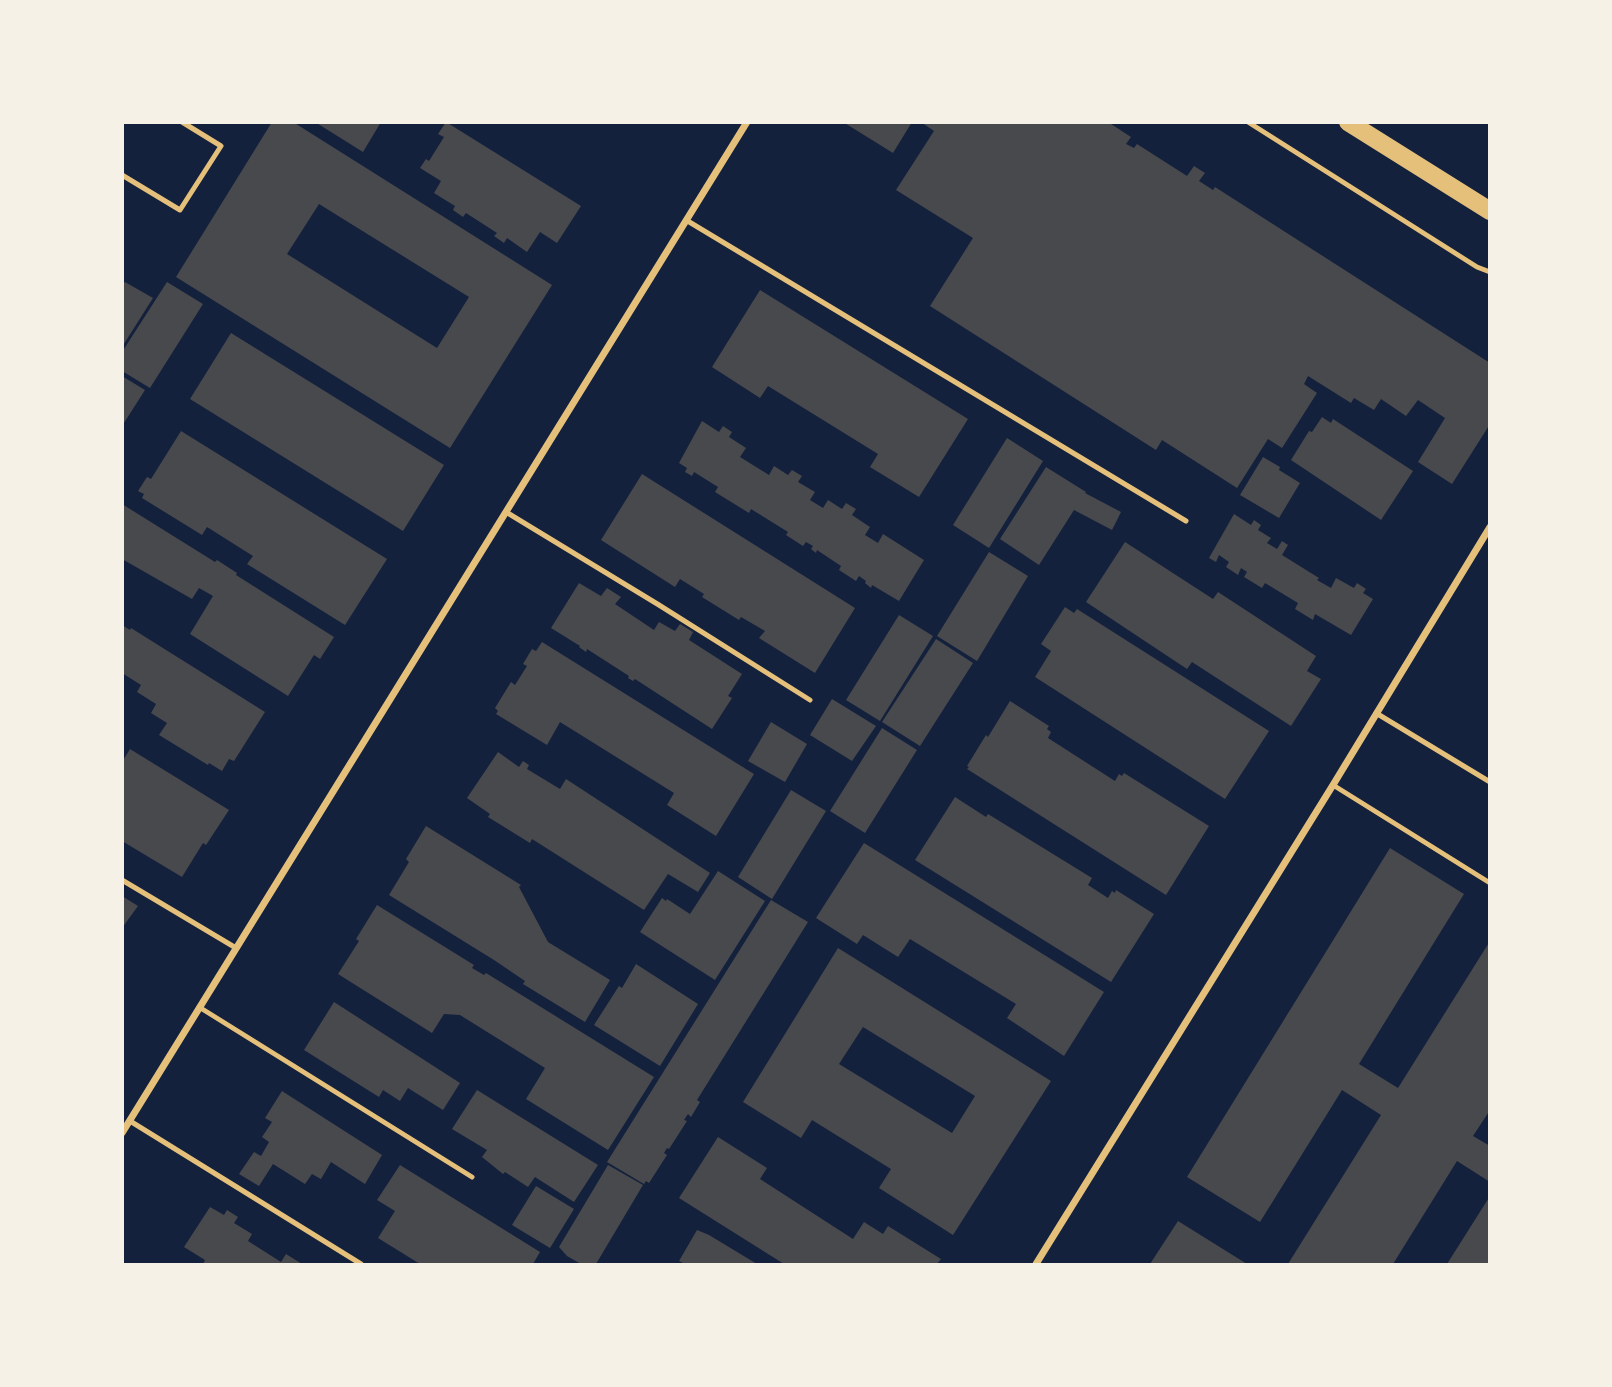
<!DOCTYPE html>
<html>
<head>
<meta charset="utf-8">
<style>
	body { margin:0 }
	#map { position:relative; width:1612px; height:1387px; overflow:hidden; background:#14213d; font-family:"IBM Plex Sans",sans-serif }
	canvas { display:block }
	.frame { position:absolute; inset:0; border:124px solid #f6f1e7; pointer-events:none }
</style>
</head>
<body>
<div id="map">
<canvas width="1612" height="1387"></canvas>
<div class="frame"></div>
</div>
<script>
const c = document.querySelector('canvas').getContext('2d');
c.lineJoin = 'round';
function paint(path, color) {
  c.fillStyle = color;
  c.fill(path, 'evenodd');
}
function shape(rows) {
  const path = new Path2D();
  for (const r of rows) {
    path.moveTo(r[0], r[1]);
    for (let i = 2; i < r.length; i += 2) path.lineTo(r[i], r[i + 1]);
  }
  return path;
}
function stroke(path, color, width, dash) {
  c.strokeStyle = color;
  c.lineWidth = width;
  c.lineCap = dash ? 'butt' : 'round';
  c.setLineDash(dash || []);
  c.stroke(path);
}
const building = shape([
	[272,122,293,122,552,285,450,448,176,277],
	[319,204,469,297,437,348,287,254],
	[315,122,381,122,363,152],
	[446,122,581,206,557,243,540,232,527,252,507,238,504,243,494,236,497,233,466,213,463,217,453,210,455,206,434,193,441,181,420,168,426,159,429,161,444,137,438,134],
	[843,122,912,122,893,153],
	[921,122,1108,122,1131,137,1126,144,1134,148,1137,144,1187,176,1194,166,1205,173,1199,181,1213,190,1215,187,1490,363,1490,424,1452,484,1418,462,1445,418,1418,400,1406,416,1381,399,1374,410,1354,398,1351,403,1308,376,1304,384,1317,393,1282,448,1268,439,1237,488,1162,440,1156,450,930,306,973,238,896,190,934,131],
	[125,282,153,298,122,347,122,285],
	[167,282,203,304,150,388,122,371,122,352],
	[760,290,968,419,919,497,870,467,878,454,768,386,760,398,712,367],
	[231,333,444,465,403,531,190,399],
	[122,376,145,390,122,426],
	[1322,417,1331,423,1333,419,1413,471,1381,520,1291,460,1309,431,1312,432],
	[702,421,719,432,723,426,732,432,729,437,746,448,740,457,769,475,774,466,788,475,792,470,802,476,798,482,815,492,810,500,823,508,828,500,842,509,846,503,856,509,852,515,870,527,865,535,878,543,883,534,924,560,899,601,872,585,871,588,865,583,866,581,859,576,856,581,839,570,841,566,817,550,816,553,811,549,813,546,806,542,803,546,786,535,788,532,751,509,749,513,715,492,718,487,694,472,692,476,685,472,687,468,679,463],
	[181,431,387,559,345,625,247,564,253,556,207,527,202,535,142,498,144,494,138,491,147,477,151,479],
	[1007,438,1043,461,989,548,953,525],
	[1263,457,1280,467,1279,470,1300,483,1279,518,1240,495],
	[1046,467,1086,492,1085,493,1121,512,1112,530,1074,510,1039,565,1000,539],
	[642,474,855,608,815,673,759,638,765,631,741,617,739,620,702,597,704,594,680,579,675,587,601,540],
	[122,504,215,562,217,560,237,573,236,575,334,637,320,659,314,655,288,696,190,634,213,596,199,588,192,599,122,559],
	[1234,514,1251,525,1254,520,1261,525,1258,530,1271,538,1267,543,1277,549,1282,541,1288,545,1282,555,1319,578,1317,580,1331,588,1336,578,1354,588,1357,583,1366,589,1363,593,1373,599,1351,635,1315,614,1313,620,1295,609,1298,603,1265,583,1262,588,1244,577,1247,572,1241,568,1238,575,1226,567,1229,562,1219,555,1216,562,1209,558],
	[1125,542,1213,599,1218,592,1316,656,1307,671,1321,679,1291,726,1192,662,1187,669,1086,602],
	[989,552,1028,576,977,661,937,636],
	[579,583,601,596,607,588,621,597,615,604,654,630,659,622,675,631,680,624,693,632,689,640,742,674,728,696,732,698,712,729,635,679,633,681,628,678,629,676,587,649,586,652,579,647,580,646,551,628],
	[1065,607,1074,613,1077,609,1269,731,1225,799,1035,677,1051,651,1041,644],
	[899,615,933,636,880,721,846,700],
	[122,625,130,630,131,628,265,712,234,761,229,759,222,771,209,763,208,765,159,735,167,723,151,713,156,704,137,692,141,685,122,673],
	[936,639,973,663,920,746,882,722],
	[542,642,754,774,716,836,667,805,674,793,560,722,547,745,496,714,498,711,495,708,511,682,515,685,527,666,523,664,532,649,536,651],
	[832,699,876,726,852,761,810,735],
	[1010,701,1049,726,1047,729,1051,732,1048,738,1115,781,1119,774,1122,776,1124,773,1209,826,1166,895,967,769,969,767,967,766,986,735,988,737],
	[771,722,807,744,785,782,748,761],
	[882,728,917,750,865,833,830,811],
	[130,749,229,810,206,845,203,843,182,877,122,841,122,762],
	[498,752,519,767,523,761,529,765,527,769,560,789,566,779,710,873,698,892,668,874,644,910,532,839,530,843,488,817,490,814,467,798],
	[791,790,826,811,772,899,738,877],
	[955,797,986,817,988,814,1092,878,1088,885,1108,898,1112,891,1115,893,1116,890,1154,914,1111,982,915,860],
	[426,826,521,885,519,887,548,942,610,980,585,1022,523,984,525,981,494,960,389,895,409,862,406,859],
	[864,843,1104,992,1064,1056,1007,1018,1016,1004,910,939,898,957,863,935,857,944,816,918],
	[1390,848,1464,894,1359,1064,1398,1088,1490,941,1490,1110,1473,1136,1490,1146,1490,1182,1457,1161,1393,1264,1288,1264,1381,1115,1342,1090,1260,1222,1187,1177],
	[718,871,765,901,715,980,640,932,662,898,666,901,667,899,690,914],
	[122,896,138,906,122,928],
	[771,900,808,922,697,1100,700,1102,691,1117,688,1114,684,1120,687,1121,669,1149,667,1148,664,1153,667,1155,649,1183,646,1181,644,1184,607,1162],
	[377,905,474,965,472,968,484,975,486,973,654,1077,608,1150,526,1099,545,1068,460,1015,444,1014,432,1033,338,974,359,941,356,939],
	[838,948,1051,1081,953,1235,879,1188,891,1169,812,1120,801,1138,743,1102],
	[863,1027,975,1096,952,1133,839,1064],
	[636,964,698,1004,660,1066,594,1025,619,986,622,988],
	[334,1002,460,1083,443,1110,408,1088,400,1101,383,1090,379,1097,304,1050],
	[477,1090,598,1165,574,1202,535,1177,528,1187,505,1172,503,1174,482,1157,487,1150,452,1129],
	[282,1091,382,1155,365,1184,331,1162,321,1179,312,1174,305,1184,273,1164,259,1186,239,1174,254,1152,261,1156,269,1142,262,1137,272,1122,265,1118],
	[718,1137,767,1168,760,1179,853,1239,864,1222,883,1234,888,1226,941,1259,937,1264,784,1264,679,1198],
	[400,1165,540,1252,533,1264,420,1264,378,1238,395,1211,377,1200],
	[608,1165,643,1185,596,1264,581,1264,567,1256,559,1247],
	[536,1186,574,1209,550,1248,512,1225],
	[1490,1196,1490,1264,1447,1264],
	[210,1207,224,1215,227,1210,238,1217,234,1223,252,1234,248,1241,281,1262,286,1254,302,1264,203,1264,205,1260,184,1247],
	[1178,1221,1247,1264,1150,1264],
	[697,1230,709,1235,757,1264,685,1264,679,1261]
]);
const service = shape([
	[1248,122,1477,267,1490,272],
	[122,175,180,210,221,146,182,122],
	[686,220,1186,521],
	[506,512,659,605,810,700],
	[1376,713,1490,782],
	[1333,785,1490,883],
	[122,880,236,948],
	[199,1007,472,1177],
	[130,1121,361,1264]
]);
const minor = shape([
	[122,1133,747,122],
	[1036,1264,1333,785,1490,527]
]);
const primary = shape([
	[1348,122,1490,211]
]);
paint(building, '#48494c');
stroke(service, '#e5c07b', 5);
stroke(minor, '#e5c07b', 7);
stroke(primary, '#e5c07b', 18);
</script>
</body>
</html>
